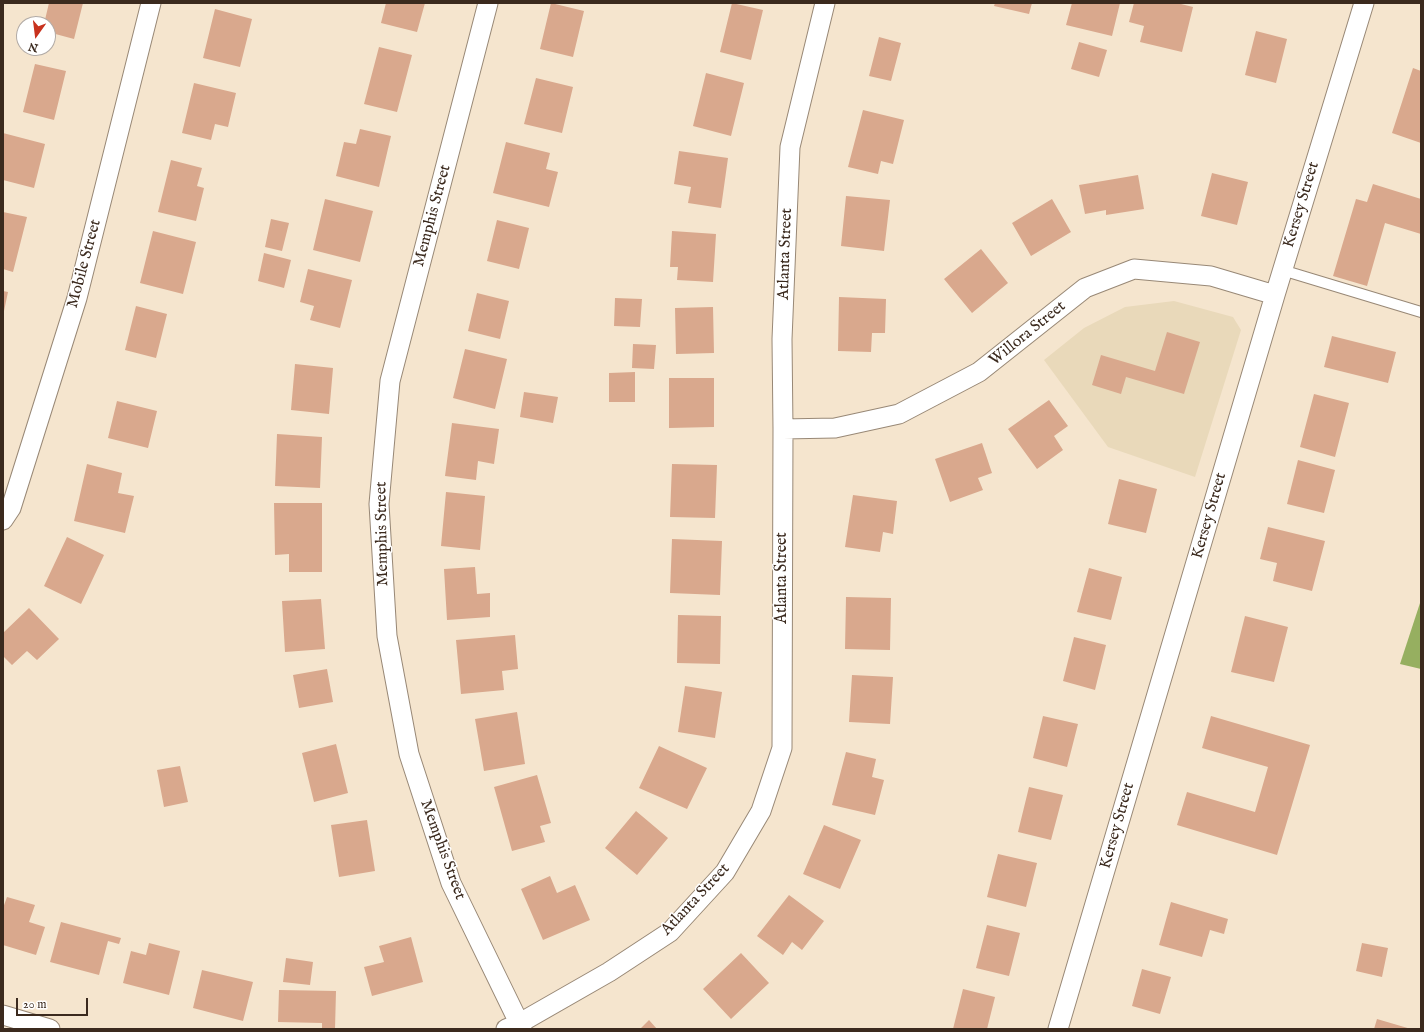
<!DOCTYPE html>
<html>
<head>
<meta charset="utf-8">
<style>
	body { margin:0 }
	#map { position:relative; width:1424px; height:1032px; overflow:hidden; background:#f5e5ce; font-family:"IM FELL English",serif }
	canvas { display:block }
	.frame { position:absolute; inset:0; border:4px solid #3b2a1e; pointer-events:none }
	.north { position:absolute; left:16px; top:16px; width:40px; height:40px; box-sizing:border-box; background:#fff; border:1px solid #b1aaa5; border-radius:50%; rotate:194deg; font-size:11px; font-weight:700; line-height:16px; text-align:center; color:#3b2a1e }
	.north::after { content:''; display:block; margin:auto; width:14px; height:18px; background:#c8321e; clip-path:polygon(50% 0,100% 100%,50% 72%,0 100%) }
	.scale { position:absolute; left:16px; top:998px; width:72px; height:18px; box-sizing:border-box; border:2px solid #3b2a1e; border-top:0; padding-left:5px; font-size:12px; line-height:14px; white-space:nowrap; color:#3b2a1e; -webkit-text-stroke:3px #fff; paint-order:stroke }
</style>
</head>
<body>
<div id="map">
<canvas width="1424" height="1032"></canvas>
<div class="frame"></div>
<div class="north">N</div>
<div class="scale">20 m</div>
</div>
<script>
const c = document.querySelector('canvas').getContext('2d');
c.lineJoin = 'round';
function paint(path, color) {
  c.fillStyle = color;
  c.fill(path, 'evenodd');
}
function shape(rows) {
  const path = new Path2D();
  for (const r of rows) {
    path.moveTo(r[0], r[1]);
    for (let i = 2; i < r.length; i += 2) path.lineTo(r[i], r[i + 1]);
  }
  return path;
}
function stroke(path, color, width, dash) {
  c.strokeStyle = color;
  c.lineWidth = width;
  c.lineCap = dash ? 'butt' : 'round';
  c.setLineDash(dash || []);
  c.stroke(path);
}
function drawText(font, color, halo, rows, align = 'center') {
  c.font = font + ' "IM FELL English",serif';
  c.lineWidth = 3;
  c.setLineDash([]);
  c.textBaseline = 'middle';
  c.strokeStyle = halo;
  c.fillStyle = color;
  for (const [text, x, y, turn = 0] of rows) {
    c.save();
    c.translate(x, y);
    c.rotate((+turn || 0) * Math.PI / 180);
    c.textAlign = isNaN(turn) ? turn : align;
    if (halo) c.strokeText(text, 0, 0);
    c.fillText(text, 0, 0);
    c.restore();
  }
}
const built = shape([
	[1174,301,1233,317,1241,330,1195,477,1108,447,1044,360,1084,328,1125,307]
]);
const forest = shape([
	[1421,600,1421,669,1400,664]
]);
const building = shape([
	[49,3,83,3,74,39,48,32,48,24,44,24],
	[386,3,425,3,417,32,381,23],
	[551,3,584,11,573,57,540,49],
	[732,3,763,10,751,60,720,52],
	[995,3,1032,3,1029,14,994,6],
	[1072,3,1120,3,1112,36,1066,25],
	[1134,3,1177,3,1193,7,1182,52,1140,42,1144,26,1129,22],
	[215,9,252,19,240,67,203,58],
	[1256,31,1287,39,1276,83,1245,75],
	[879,37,901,43,891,81,869,76],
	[1079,42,1107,50,1099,77,1071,69],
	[379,47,412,55,397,112,364,104],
	[35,64,66,71,54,120,23,112],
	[1413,68,1421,71,1421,143,1392,133],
	[706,73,744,83,731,136,693,126],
	[536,78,573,87,562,133,524,124],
	[194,83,236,93,228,127,215,124,211,140,182,133],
	[863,110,904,120,893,164,881,161,878,174,848,167],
	[360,129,391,136,379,187,336,176,344,142,356,144],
	[3,133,45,144,34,188,3,180],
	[506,142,550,153,546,169,558,172,549,207,493,193],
	[679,151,728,158,721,208,688,203,691,187,674,184],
	[171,160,202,168,197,186,204,188,196,221,158,212],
	[1212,173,1248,182,1237,225,1201,216],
	[1138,175,1144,209,1106,215,1106,210,1085,214,1079,185],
	[1373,184,1421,199,1421,234,1385,223,1367,286,1333,276,1356,199,1367,202],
	[846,196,890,200,884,251,841,246],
	[325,199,373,211,360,262,313,250],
	[1052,199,1071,232,1031,256,1012,223],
	[3,212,27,217,13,272,3,269],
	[271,219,289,223,282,251,265,247],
	[497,220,529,228,519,269,487,261],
	[153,231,196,242,183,294,140,283],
	[672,231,716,234,713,282,677,280,678,267,670,267],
	[981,249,1008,283,972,313,944,279],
	[264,253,291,260,284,288,258,281],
	[308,269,352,280,340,328,310,320,314,306,300,302],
	[3,291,8,292,4,311,3,311],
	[477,293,509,301,500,339,468,331],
	[839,297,886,299,885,333,872,333,871,352,838,351],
	[615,298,642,299,640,327,614,326],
	[136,306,167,314,156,358,125,350],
	[713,307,714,353,676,354,675,308],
	[1167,332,1200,342,1184,394,1126,377,1121,394,1092,385,1101,355,1155,371],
	[1332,336,1396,352,1388,383,1324,367],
	[633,344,656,345,654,369,632,368],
	[465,349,507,359,495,409,453,398],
	[295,364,333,368,329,414,291,410],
	[635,372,635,402,609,402,609,373],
	[669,378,714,378,714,427,669,428],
	[524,392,558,397,553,423,520,417],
	[1314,394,1349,403,1335,457,1300,447],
	[1049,400,1068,426,1054,436,1063,450,1037,469,1008,429],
	[117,401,157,411,148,448,108,438],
	[452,423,499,429,494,464,478,461,476,480,445,476],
	[277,434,322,437,320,488,275,486],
	[982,443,992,473,978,478,983,490,950,502,935,459],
	[1298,460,1335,470,1324,513,1287,504],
	[87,464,122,473,118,493,134,496,125,533,74,521],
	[672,464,717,465,715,518,670,517],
	[1119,479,1157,489,1146,533,1108,524],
	[446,492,485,496,480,550,441,546],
	[853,495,897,501,893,534,883,532,880,552,845,547],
	[274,503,322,503,322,572,289,572,289,554,275,555],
	[1268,527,1325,541,1312,591,1273,581,1277,563,1260,559],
	[67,537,104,555,81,604,44,586],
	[672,539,722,541,720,595,670,593],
	[475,567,477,594,490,593,490,617,447,620,444,569],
	[1089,568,1122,577,1111,620,1077,612],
	[846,597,891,598,890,650,845,649],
	[321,599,325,649,285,652,282,601],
	[29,608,59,639,37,660,27,651,12,665,3,656,3,633],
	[678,615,721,616,720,664,677,663],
	[1245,616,1288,627,1274,682,1231,672],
	[515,635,518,669,502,671,504,690,461,694,456,640],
	[1074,637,1106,645,1095,690,1063,681],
	[327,669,333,702,299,708,293,675],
	[852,675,893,677,890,724,849,722],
	[685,686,722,692,715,738,678,732],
	[517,712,525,764,484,771,475,719],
	[1043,716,1078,724,1067,767,1033,758],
	[1211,716,1310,745,1277,855,1177,825,1187,792,1255,812,1268,767,1202,748],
	[336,744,348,793,314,802,302,753],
	[659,746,707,768,687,809,639,788],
	[846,752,876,759,872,777,884,780,875,815,832,805],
	[180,766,188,802,164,807,157,770],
	[537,775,551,823,540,826,545,842,512,851,494,787],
	[1029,787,1063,795,1051,840,1018,832],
	[636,811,668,838,637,875,605,848],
	[367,820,375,871,339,877,331,825],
	[824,825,861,840,840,889,803,874],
	[998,854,1037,863,1026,907,987,897],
	[550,876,557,893,575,885,590,920,543,940,521,889],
	[789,895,824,921,802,950,792,942,783,955,757,936],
	[7,897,35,905,29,922,45,927,36,955,3,945,3,908],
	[1171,902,1228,919,1224,934,1210,930,1202,957,1159,945],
	[61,922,121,938,119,944,108,941,99,975,50,962],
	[987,925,1020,933,1009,976,976,968],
	[411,937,423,982,372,996,364,967,384,962,379,946],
	[149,943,180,951,169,995,123,983,131,951,146,955],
	[1362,943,1388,948,1382,977,1356,971],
	[741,953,769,983,731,1019,703,989],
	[286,958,313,962,310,985,283,982],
	[1142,969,1171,977,1160,1014,1132,1006],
	[202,970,253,982,243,1021,193,1008],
	[963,989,995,997,987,1029,953,1029],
	[279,990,336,991,335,1029,322,1029,322,1023,278,1022],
	[1377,1019,1411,1029,1374,1029],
	[649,1020,657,1029,640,1029]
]);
const service = shape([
	[1282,270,1421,312]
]);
const minor = shape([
	[488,3,390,381,379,504,387,636,409,754,451,883,522,1029],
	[783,429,835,428,899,414,979,372,1085,288,1134,269,1211,276,1275,295],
	[3,520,11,508,77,298,151,3],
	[3,1015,50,1029],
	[506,1029,518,1024,609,972,670,932,725,872,761,811,782,748,783,429,782,339,790,147,825,3],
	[1058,1029,1275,295,1364,3]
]);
const streetNames = [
	["Kersey Street",1302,205,-73],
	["Memphis Street",433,216,-75],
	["Atlanta Street",786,254,-88],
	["Mobile Street",85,264,-75],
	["Willora Street",1028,334,-39],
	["Kersey Street",1210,516,-74],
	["Memphis Street",383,534,-91],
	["Atlanta Street",783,578,-90],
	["Kersey Street",1118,826,-74],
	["Memphis Street",442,850,70],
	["Atlanta Street",696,900,-47]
];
paint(built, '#e9d9ba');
paint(forest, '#96af60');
paint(building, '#d9a88d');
stroke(service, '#988876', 12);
stroke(minor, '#988876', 21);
stroke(service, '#fff', 10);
stroke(minor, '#fff', 19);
drawText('16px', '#3b2a1e', '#fff', streetNames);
</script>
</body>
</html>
